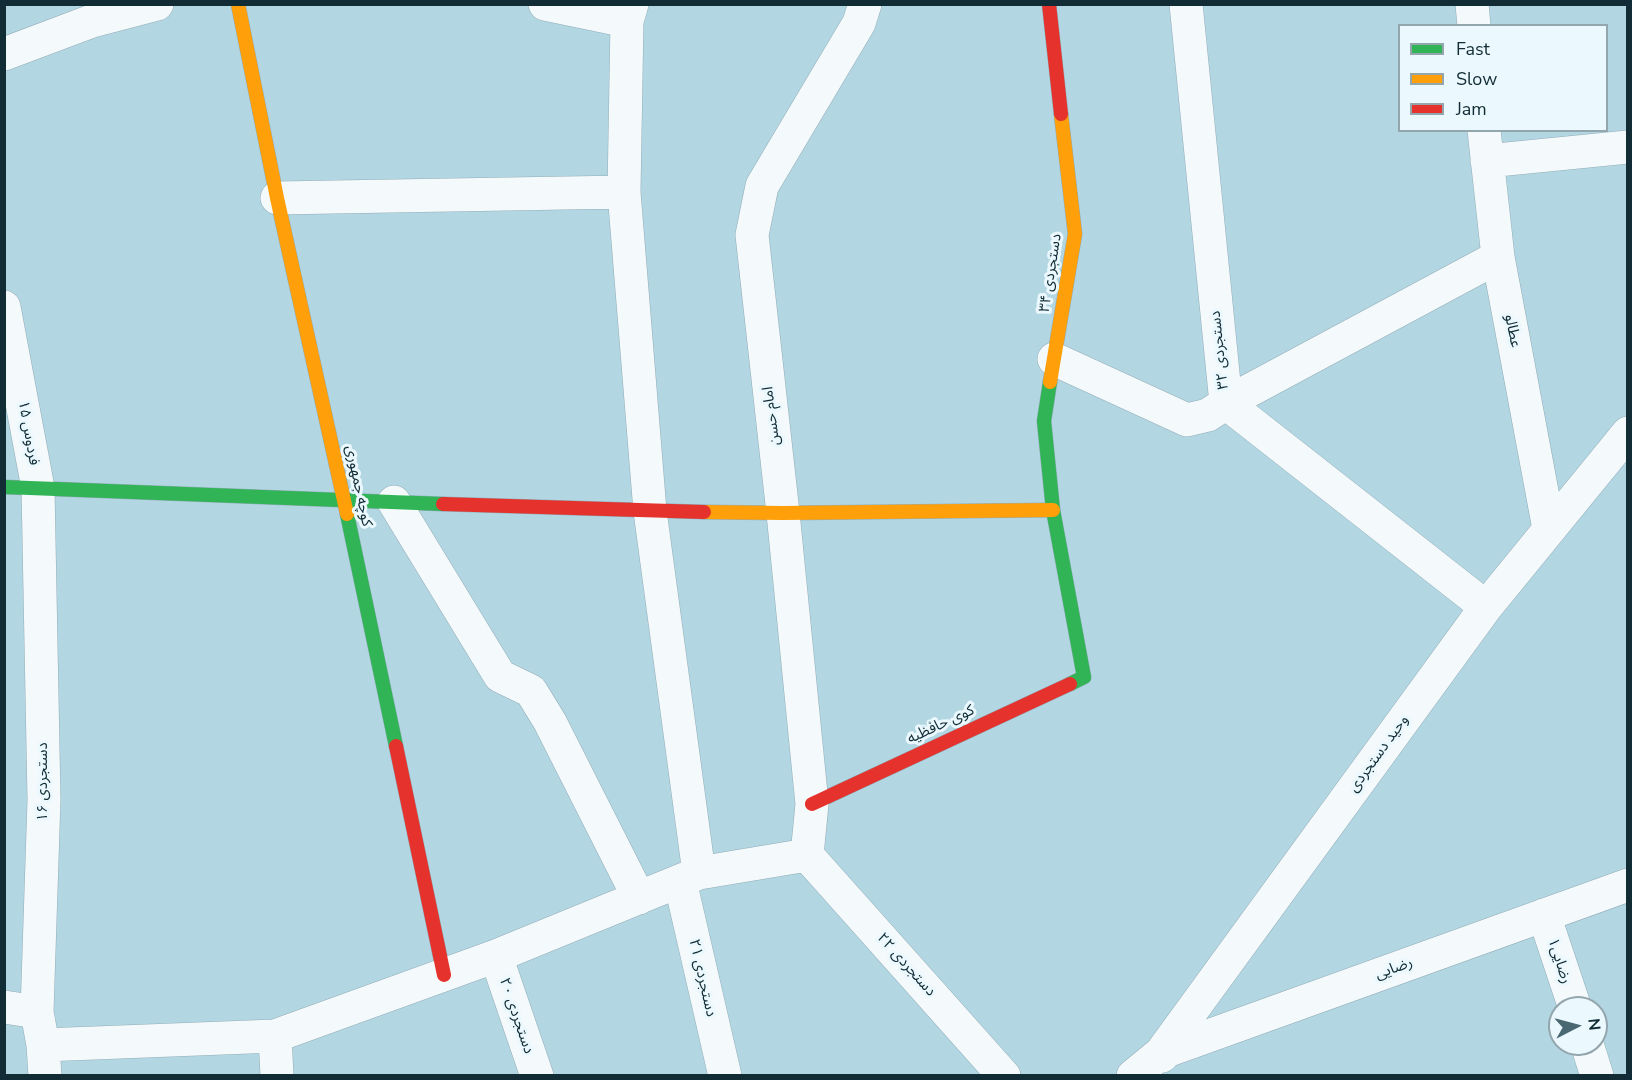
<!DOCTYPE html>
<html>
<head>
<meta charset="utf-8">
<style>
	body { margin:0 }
	#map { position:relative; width:1632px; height:1080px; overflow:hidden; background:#b3d6e3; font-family:"Nunito Sans",sans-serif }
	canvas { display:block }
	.frame { position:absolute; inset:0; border:6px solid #112c35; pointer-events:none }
	.legend { position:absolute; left:1398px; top:24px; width:210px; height:108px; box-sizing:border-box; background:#ebf8fd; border:2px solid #94a6ad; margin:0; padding:8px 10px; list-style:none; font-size:18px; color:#112c35 }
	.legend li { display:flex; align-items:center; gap:12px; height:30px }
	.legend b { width:30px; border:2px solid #94a6ad }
	.north { position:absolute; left:1548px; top:996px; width:60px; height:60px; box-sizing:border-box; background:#ebf8fd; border:2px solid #94a6ad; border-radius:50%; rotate:84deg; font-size:16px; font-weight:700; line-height:24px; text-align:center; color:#112c35 }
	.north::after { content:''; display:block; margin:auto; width:21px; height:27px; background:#4a6872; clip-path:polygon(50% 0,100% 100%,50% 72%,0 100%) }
</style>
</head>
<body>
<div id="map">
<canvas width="1632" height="1080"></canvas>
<div class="frame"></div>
<ul class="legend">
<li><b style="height:8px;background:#30b455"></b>Fast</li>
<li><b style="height:8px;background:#ff9f0a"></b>Slow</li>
<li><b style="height:8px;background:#e5322d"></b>Jam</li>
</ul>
<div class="north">N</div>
</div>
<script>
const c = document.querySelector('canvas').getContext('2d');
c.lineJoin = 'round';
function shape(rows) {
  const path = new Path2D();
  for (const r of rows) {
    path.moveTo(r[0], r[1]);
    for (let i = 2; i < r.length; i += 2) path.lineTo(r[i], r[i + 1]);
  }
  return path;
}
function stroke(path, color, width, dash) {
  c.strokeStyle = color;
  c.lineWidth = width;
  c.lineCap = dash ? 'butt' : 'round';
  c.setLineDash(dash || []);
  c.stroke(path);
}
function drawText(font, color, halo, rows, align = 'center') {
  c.font = font + ' "Nunito Sans","Noto Sans Arabic",sans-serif';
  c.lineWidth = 6;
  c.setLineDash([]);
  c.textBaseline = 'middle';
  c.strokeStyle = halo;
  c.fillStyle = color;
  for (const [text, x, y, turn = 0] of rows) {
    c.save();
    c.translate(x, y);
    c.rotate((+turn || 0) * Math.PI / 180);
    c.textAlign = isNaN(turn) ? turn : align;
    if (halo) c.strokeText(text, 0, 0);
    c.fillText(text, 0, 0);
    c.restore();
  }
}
const street = shape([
	[545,4,627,21],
	[632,4,627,21,624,192,650,511,699,873],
	[1186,4,1226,403,1486,607],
	[1472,4,1474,26],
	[4,54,92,21,157,4],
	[1484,130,1498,257,1549,529],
	[1487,161,1628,147],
	[277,198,624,192],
	[4,307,38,488,44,800,37,1012,43,1045,45,1076],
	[1054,359,1187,420,1208,415,1226,403,1498,257],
	[394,502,500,676,531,691,550,722,639,898],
	[807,855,812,804,783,513,752,235,762,186,859,23,865,4],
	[807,855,1004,1076],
	[680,881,725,1076],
	[1544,915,1575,1008],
	[496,956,537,1076],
	[4,1007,37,1012],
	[275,1036,277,1076],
	[1587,1044,1597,1076],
	[43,1045,275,1036,496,956,699,873,807,855],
	[1162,1056,1161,1053,1628,885],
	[1133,1076,1161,1053,1486,607,1628,433]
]);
const fast = shape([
	[1050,382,1044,421,1053,510,1084,677,1070,684],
	[4,487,443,504],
	[347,514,396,746]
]);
const slow = shape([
	[238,4,277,198,347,514],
	[1050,382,1075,234,1061,114],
	[704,512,783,513,1053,510]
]);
const jam = shape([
	[1049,4,1061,114],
	[443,504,704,512],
	[396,746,444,975],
	[812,804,1070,684]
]);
const streetNames = [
	["دستجردی ۳۴",1051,273,-81],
	["عطالو",1512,331,79],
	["دستجردی ۳۲",1220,350,-96],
	["امام حسن",772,416,-97],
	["فردوس ۱۵",28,433,80],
	["کوچه جمهوری",358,486,78],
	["کوی حافظیه",941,725,-25],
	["وحید دستجردی",1379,754,-54],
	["دستجردی ۱۶",43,782,-90],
	["رضایی۱",1559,961,72],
	["دستجردی ۲۲",906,965,48],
	["رضایی",1394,969,-20],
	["دستجردی ۲۱",702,978,77],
	["دستجردی ۲۰",516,1016,71]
];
stroke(street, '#91adb7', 34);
stroke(fast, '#91adb7', 15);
stroke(slow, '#91adb7', 15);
stroke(jam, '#91adb7', 15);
stroke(street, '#f4f9fb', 33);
stroke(fast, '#30b455', 14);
stroke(slow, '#ff9f0a', 14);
stroke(jam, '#e5322d', 14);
drawText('15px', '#112c35', '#ebf8fd', streetNames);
</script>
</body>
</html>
